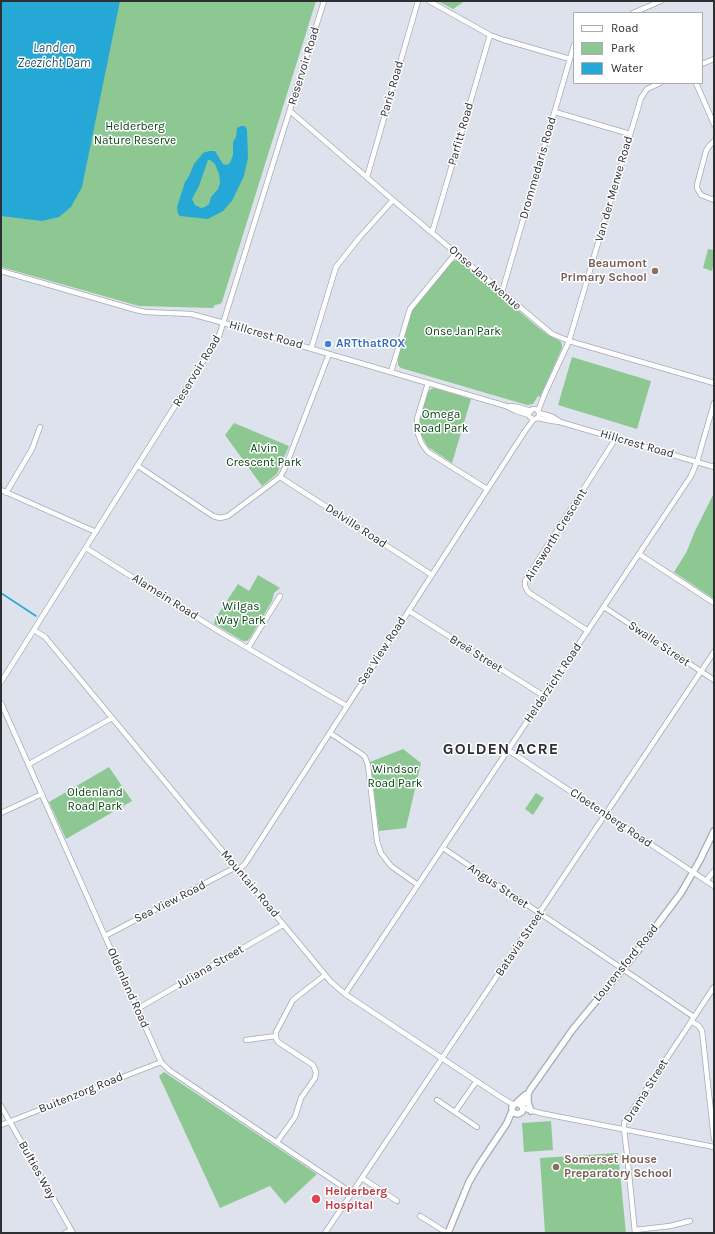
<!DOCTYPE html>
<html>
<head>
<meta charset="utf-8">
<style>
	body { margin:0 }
	#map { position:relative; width:715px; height:1234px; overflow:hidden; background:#dde2ed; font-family:Karla,sans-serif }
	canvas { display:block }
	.frame { position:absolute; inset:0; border:2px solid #2d2f33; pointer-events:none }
	.legend { position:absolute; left:573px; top:12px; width:130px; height:72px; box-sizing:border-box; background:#fff; border:1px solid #abacad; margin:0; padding:5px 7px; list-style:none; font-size:12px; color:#2d2f33 }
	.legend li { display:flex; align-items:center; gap:8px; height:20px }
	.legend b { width:20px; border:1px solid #abacad }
</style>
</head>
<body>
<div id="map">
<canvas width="715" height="1234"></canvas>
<div class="frame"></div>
<ul class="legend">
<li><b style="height:5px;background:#fff"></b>Road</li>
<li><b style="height:11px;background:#8dc892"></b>Park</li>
<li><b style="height:11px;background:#26a8d7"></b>Water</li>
</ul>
</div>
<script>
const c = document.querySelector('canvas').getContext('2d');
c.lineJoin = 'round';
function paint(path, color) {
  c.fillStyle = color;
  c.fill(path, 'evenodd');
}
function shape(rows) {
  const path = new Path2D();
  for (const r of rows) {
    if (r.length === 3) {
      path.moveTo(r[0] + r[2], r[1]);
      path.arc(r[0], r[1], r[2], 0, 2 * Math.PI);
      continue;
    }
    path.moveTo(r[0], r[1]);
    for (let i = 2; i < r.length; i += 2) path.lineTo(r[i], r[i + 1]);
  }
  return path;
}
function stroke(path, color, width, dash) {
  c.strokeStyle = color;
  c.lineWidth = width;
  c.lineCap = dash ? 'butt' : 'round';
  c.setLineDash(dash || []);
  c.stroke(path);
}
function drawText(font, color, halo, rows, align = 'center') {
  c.font = font + ' Karla,sans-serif';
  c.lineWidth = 3;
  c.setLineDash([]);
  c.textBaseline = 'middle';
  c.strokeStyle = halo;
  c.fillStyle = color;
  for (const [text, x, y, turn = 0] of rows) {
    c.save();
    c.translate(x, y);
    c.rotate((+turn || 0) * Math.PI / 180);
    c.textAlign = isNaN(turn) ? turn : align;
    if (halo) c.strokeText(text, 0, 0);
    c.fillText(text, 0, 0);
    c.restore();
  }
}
const green = shape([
	[1,1,316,1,222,302,220,304,215,305,213,308,139,306,1,267],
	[438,1,465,1,453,9],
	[708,249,714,250,714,262,712,271,703,268],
	[456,260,461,261,534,324,548,335,560,341,562,344,562,348,540,397,538,396,533,404,527,405,401,368,398,365,398,360,397,360,412,310,452,262],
	[572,357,651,381,637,429,558,405],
	[434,388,471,399,452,463,428,447,420,433,420,420,427,393,431,389],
	[234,423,289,446,277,474,262,486,225,435],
	[714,493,714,599,674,572,686,553,695,531],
	[258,575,280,588,274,593,272,601,250,638,247,641,243,641,214,624,215,619,238,584,249,591],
	[403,749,421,763,406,828,379,831,370,762],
	[109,767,132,801,66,839,49,802],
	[536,793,544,798,533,815,525,809],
	[164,1072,317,1174,285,1204,270,1186,220,1208,159,1076],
	[551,1121,553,1150,524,1152,522,1123],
	[618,1153,626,1233,545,1233,540,1158]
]);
const water = shape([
	[1,1,120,1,82,187,71,207,59,217,42,221,1,216],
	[241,126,245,126,247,130,248,158,244,176,232,201,223,211,208,219,180,216,178,214,177,207,185,182,189,176,194,164,203,153,209,151,215,151,223,164,227,165,230,163,233,155,233,142,236,137,237,128],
	[208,160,210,160,215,164,219,174,220,183,218,189,211,197,209,204,205,207,201,208,195,205,192,199,199,186]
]);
const stream = shape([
	[1,593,36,616]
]);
const minor = shape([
	[429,1,490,35,504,40,570,59],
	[633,13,661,1],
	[702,64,714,59],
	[696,83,714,124],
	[290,111,393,200,552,334,569,341,714,383],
	[555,112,630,134],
	[714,141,709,146,706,151,697,185,697,188,701,195,714,200],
	[367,177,418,1],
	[432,233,490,35],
	[1,271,136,310,145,312,191,314,217,321,506,406,516,411,529,415],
	[502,292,574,45],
	[311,349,336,267,359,238,393,200],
	[391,372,410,309,456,253],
	[428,383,417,419,418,434,422,444,428,452,487,489],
	[510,406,518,407,531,411],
	[534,414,5],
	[538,411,545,393,569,341,641,98,647,89,660,83],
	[539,413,553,417,559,421],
	[538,418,552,421,560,422,714,467],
	[138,466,213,516,220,518,228,516,280,477,285,468,329,354],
	[280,477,432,575],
	[1,490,96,532],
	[6,493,32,449,40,427],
	[86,548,220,632,347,706],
	[639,554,714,603],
	[604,607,714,680],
	[409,611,544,696],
	[34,630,45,637,331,982,345,994,502,1098,514,1105],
	[588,631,528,592,525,586,525,581,616,438],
	[248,648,280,596],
	[1,682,219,336,324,1],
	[1,703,161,1062,169,1070,352,1193],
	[330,733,363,755,365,757,368,765,377,841,381,853,391,866,418,885],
	[508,750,714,886],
	[29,764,112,718],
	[1,813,42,794],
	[443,848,694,1017],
	[238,870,245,864,525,431,534,419],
	[706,881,714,871],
	[105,936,236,867],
	[345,994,691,476,697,462,714,403],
	[137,1009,283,925],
	[691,1021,699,1026,702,1031,714,1139],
	[246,1040,276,1036],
	[437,1100,477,1127],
	[1,1106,73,1233],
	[523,1108,540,1113,714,1147],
	[455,1112,476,1082],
	[1,1125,161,1062],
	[277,1142,295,1117,301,1098,315,1078,316,1072,313,1065,278,1042,276,1038,276,1032,293,1000,325,975],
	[362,1178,397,1201],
	[420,1216,447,1233],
	[635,1230,670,1226,690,1221],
	[65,1233,71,1230],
	[325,1233,714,652],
	[635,1233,627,1154,624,1129,624,1123,714,987]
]);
const tertiary = shape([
	[528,1096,528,1103,531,1111],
	[517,1103,521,1105,523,1108,522,1112,518,1114,514,1113,512,1111,512,1107,525,1095],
	[522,1106,530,1090,573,1029,636,953,681,893,700,860,714,831],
	[448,1233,469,1182,479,1165,507,1123,512,1111]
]);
const markers = [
	[655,271,4,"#8d6e63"],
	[328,344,4,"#3f7fe0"],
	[556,1167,4,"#8d6e63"],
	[316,1199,5,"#e0444e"]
];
const streetNames = [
	["Reservoir Road",304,66,-73],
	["Paris Road",392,89,-74],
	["Parfitt Road",461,134,-74],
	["Drommedaris Road",538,168,-74],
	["Van der Merwe Road",614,189,-74],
	["Onse Jan Avenue",485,278,41],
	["Hillcrest Road",266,335,16],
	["Reservoir Road",197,371,-59],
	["Hillcrest Road",637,444,16],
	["Delville Road",356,526,33],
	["Ainsworth Crescent",556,535,-58],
	["Alamein Road",165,597,32],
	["Swalle Street",659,644,34],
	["Sea View Road",382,651,-57],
	["Breë Street",476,654,32],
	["Helderzicht Road",553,683,-56],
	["Cloetenberg Road",611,818,34],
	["Mountain Road",250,884,50],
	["Angus Street",498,886,34],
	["Sea View Road",170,902,-27],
	["Batavia Street",520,943,-56],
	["Lourensford Road",626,963,-51],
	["Juliana Street",210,967,-30],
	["Oldenland Road",128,988,66],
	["Drama Street",646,1091,-58],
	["Buitenzorg Road",81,1093,-22],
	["Bulties Way",37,1170,61]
];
const parkNames = [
	["Helderberg",135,127],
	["Nature Reserve",135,141],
	["Onse Jan Park",463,332],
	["Omega",441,415],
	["Road Park",441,429],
	["Alvin",264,449],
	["Crescent Park",264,463],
	["Wilgas",241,607],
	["Way Park",241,621],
	["Windsor",395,770],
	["Road Park",395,784],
	["Oldenland",95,793],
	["Road Park",95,807]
];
const educationNames = [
	["Beaumont",647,264],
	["Primary School",647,278],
	["Somerset House",564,1160,"left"],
	["Preparatory School",564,1174,"left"]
];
const shopNames = [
	["ARTthatROX",336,344]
];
const healthNames = [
	["Helderberg",325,1192],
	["Hospital",325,1206]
];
const waterNames = [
	["Land en",54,48],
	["Zeezicht Dam",54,63]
];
const districtNames = [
	["GOLDEN ACRE",501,749]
];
paint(green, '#8dc892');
paint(water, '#26a8d7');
stroke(stream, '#26a8d7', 1.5);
stroke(minor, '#a5aab4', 6);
stroke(tertiary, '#a5aab4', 8);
stroke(minor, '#fff', 4.5);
stroke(tertiary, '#fff', 5.5);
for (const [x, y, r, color] of markers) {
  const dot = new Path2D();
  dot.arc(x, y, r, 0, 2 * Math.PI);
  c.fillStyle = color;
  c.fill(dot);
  stroke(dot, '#fff', 1.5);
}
drawText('12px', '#2d2f33', '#fff', streetNames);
drawText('12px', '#094316', '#fff', parkNames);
drawText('bold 12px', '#785e54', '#fff', educationNames, 'right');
drawText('bold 12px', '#366cbe', '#fff', shopNames, 'left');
drawText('bold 12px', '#be3a42', '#fff', healthNames, 'left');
drawText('italic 13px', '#245469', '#fff', waterNames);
c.letterSpacing = '1px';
drawText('bold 16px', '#2d2f33', '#fff', districtNames);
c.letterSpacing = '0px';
</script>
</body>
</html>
